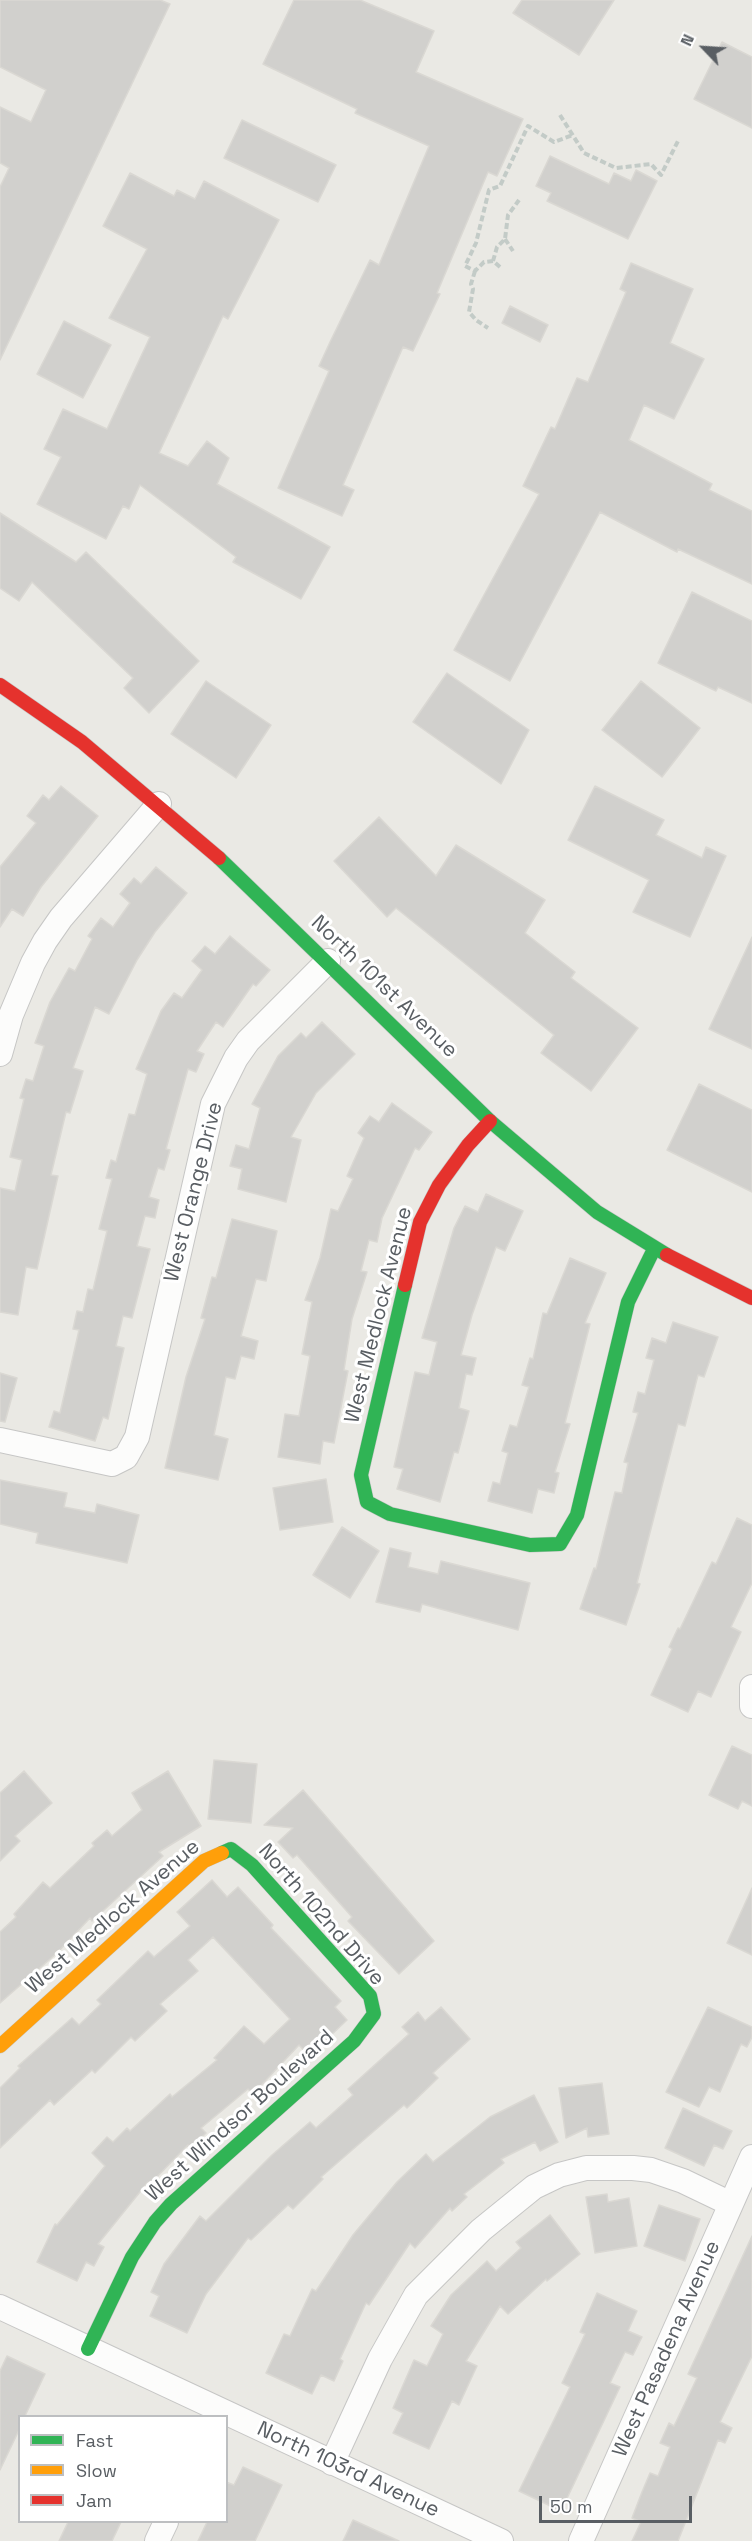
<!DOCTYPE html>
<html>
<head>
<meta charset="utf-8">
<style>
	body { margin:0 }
	#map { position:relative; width:752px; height:2541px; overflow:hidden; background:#eae9e4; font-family:"Space Grotesk",sans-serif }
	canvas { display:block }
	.legend { position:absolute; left:18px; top:2415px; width:210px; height:108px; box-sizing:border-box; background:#fff; border:2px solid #bdbfc1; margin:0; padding:8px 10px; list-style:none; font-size:18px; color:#595e63 }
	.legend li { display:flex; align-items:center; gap:12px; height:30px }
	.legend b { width:30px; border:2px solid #bdbfc1 }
	.north { position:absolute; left:674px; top:18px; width:60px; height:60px; -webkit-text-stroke:4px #fff; paint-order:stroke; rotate:295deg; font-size:16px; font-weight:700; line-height:24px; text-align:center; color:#595e63 }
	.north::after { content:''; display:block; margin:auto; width:21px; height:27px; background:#595e63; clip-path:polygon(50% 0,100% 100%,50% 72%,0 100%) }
	.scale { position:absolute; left:539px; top:2496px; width:153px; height:27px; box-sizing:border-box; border:3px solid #595e63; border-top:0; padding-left:8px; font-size:18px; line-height:21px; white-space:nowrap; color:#595e63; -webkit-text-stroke:4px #fff; paint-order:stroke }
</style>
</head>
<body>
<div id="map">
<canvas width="752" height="2541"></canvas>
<ul class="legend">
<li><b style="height:8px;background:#30b455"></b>Fast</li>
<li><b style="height:8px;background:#ff9f0a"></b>Slow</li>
<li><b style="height:8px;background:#e5322d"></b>Jam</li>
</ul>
<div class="north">N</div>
<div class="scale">50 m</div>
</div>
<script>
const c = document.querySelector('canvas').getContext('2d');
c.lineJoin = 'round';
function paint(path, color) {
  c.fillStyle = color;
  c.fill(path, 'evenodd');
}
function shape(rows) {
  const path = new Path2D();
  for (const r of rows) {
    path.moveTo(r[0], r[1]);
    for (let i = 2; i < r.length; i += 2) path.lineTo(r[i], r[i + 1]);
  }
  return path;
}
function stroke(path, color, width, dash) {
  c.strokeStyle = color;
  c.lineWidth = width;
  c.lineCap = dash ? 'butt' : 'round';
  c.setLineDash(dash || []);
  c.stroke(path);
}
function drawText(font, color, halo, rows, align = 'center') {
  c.font = font + ' "Space Grotesk",sans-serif';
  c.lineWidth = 6;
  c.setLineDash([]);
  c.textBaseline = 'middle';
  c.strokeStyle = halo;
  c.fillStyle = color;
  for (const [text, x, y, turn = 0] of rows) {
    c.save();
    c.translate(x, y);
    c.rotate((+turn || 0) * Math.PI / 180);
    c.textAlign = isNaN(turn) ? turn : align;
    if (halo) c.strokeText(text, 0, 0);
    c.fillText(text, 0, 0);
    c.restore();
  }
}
const building = shape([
	[0,0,160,0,170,4,0,360,0,187,9,168,0,163,0,107,31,122,46,90,0,67,0,0],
	[294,0,360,0,434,31,416,72,523,119,497,176,488,172,437,293,440,294,413,351,403,347,343,485,354,490,342,516,278,488,329,371,319,366,330,342,370,260,379,265,429,146,355,113,357,109,263,64,294,0],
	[522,0,614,0,579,55,513,13,522,0],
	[722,42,752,57,752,128,694,99,722,42],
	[242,120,336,165,318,202,224,158,242,120],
	[550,156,609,184,614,173,631,181,636,170,657,181,628,239,547,201,551,193,536,186,550,156],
	[130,173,174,196,177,190,195,199,204,181,279,220,228,319,223,316,159,453,188,466,207,441,229,458,217,484,330,547,301,599,233,562,236,557,140,485,129,509,123,506,106,539,37,504,61,457,44,449,63,409,107,429,150,337,109,318,147,249,103,226,130,173],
	[631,263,693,289,670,343,704,359,674,419,644,405,629,440,712,484,709,490,752,511,752,584,678,549,677,552,600,512,510,681,454,650,539,494,523,486,551,427,555,429,577,378,588,382,626,292,620,289,631,263],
	[510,306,548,325,540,342,502,323,510,306],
	[64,321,111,345,83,398,37,374,64,321],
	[0,513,76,562,86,552,199,661,149,713,124,688,133,678,32,582,19,601,0,588,0,513],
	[692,592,752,621,752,703,718,687,716,691,658,663,692,592],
	[447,673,529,730,501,784,413,722,447,673],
	[206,681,271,725,236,778,171,734,206,681],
	[641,681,700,728,662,777,602,730,641,681],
	[61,786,98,816,41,887,23,916,12,909,0,927,0,867,36,823,27,816,43,795,49,800,61,786],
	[595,786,664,820,656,835,702,858,706,847,726,856,690,937,633,912,649,880,568,840,595,786],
	[379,817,436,876,456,845,545,900,525,933,575,972,571,978,638,1028,591,1091,541,1053,554,1035,396,908,387,917,334,861,379,817],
	[156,867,187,893,155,932,137,960,109,1014,95,1007,73,1068,83,1071,70,1113,66,1112,51,1175,58,1176,37,1269,26,1267,18,1315,0,1312,0,1188,15,1191,22,1160,10,1157,24,1099,20,1098,26,1079,33,1081,44,1046,35,1043,50,1002,69,968,75,971,92,939,88,936,101,918,113,927,130,903,120,894,134,878,141,884,156,867],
	[230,936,270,970,256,986,253,984,223,1027,216,1022,197,1051,204,1054,196,1072,188,1069,166,1149,170,1150,164,1170,158,1168,149,1197,159,1200,155,1218,145,1216,137,1246,150,1249,132,1318,123,1316,116,1346,124,1348,108,1419,103,1417,95,1441,49,1427,54,1411,60,1413,79,1330,73,1329,77,1311,83,1312,88,1289,93,1290,107,1231,99,1229,112,1179,106,1178,111,1160,116,1162,129,1114,135,1115,147,1074,136,1069,161,1011,174,993,182,998,202,970,192,961,205,946,215,954,230,936],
	[752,937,752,1049,709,1029,752,937],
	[322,1022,355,1054,316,1093,291,1137,301,1140,286,1202,238,1189,242,1169,230,1166,236,1145,249,1149,260,1108,252,1104,278,1056,301,1033,306,1038,322,1022],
	[699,1084,752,1110,752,1192,667,1150,699,1084],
	[392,1103,432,1132,419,1150,415,1148,382,1218,377,1242,369,1240,361,1271,367,1272,352,1319,344,1370,348,1371,334,1443,323,1441,320,1464,278,1457,285,1414,299,1416,310,1356,302,1354,312,1302,305,1300,320,1258,331,1209,338,1211,353,1179,347,1176,364,1138,358,1133,370,1116,379,1122,392,1103],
	[486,1194,523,1211,505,1251,496,1247,472,1315,461,1355,476,1358,472,1375,466,1374,459,1408,469,1411,458,1453,454,1452,440,1502,397,1489,403,1469,394,1467,415,1372,429,1375,437,1342,422,1338,454,1228,465,1206,478,1212,486,1194],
	[232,1219,277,1231,266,1281,256,1279,241,1336,258,1341,254,1359,241,1356,235,1379,226,1377,214,1435,228,1439,218,1480,165,1468,186,1377,205,1319,201,1318,212,1277,216,1278,232,1219],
	[570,1258,606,1273,585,1323,590,1324,565,1423,570,1424,555,1472,559,1473,554,1493,538,1489,532,1513,488,1501,493,1482,500,1484,508,1453,502,1451,510,1425,517,1427,529,1387,522,1385,530,1358,533,1359,543,1313,547,1314,570,1258],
	[673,1322,718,1337,704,1377,698,1375,685,1426,678,1424,637,1583,640,1584,626,1625,580,1609,594,1568,596,1569,615,1492,622,1493,628,1463,624,1462,638,1413,633,1412,638,1392,645,1394,654,1360,646,1358,652,1338,666,1343,673,1322],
	[0,1373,17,1378,5,1422,0,1421,0,1373],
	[326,1479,333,1522,280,1530,273,1488,326,1479],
	[0,1480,67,1493,64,1507,95,1513,97,1504,139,1515,127,1563,36,1543,38,1533,0,1524,0,1480],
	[737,1518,752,1525,752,1583,731,1627,741,1632,711,1697,698,1691,688,1712,651,1695,672,1649,669,1647,678,1628,680,1629,712,1562,716,1564,737,1518],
	[342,1527,379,1551,350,1598,313,1575,342,1527],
	[390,1548,411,1553,408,1567,438,1574,441,1561,530,1583,518,1630,422,1604,420,1612,376,1602,390,1548],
	[732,1746,752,1755,752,1806,742,1801,738,1809,709,1795,732,1746],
	[214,1760,257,1764,251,1823,208,1819,214,1760],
	[24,1771,52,1803,15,1836,20,1841,0,1861,0,1793,24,1771],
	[168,1771,201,1826,159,1852,163,1856,92,1921,90,1918,57,1953,0,2003,0,1932,16,1917,14,1914,43,1882,50,1888,94,1846,92,1843,107,1830,112,1836,142,1810,132,1793,168,1771],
	[303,1790,434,1941,399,1974,348,1921,352,1917,297,1855,293,1858,278,1842,293,1828,264,1825,303,1790],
	[212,1880,227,1897,238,1887,273,1925,271,1928,341,2001,335,2007,347,2020,309,2056,299,2045,253,2094,248,2089,201,2128,206,2133,191,2148,188,2145,150,2184,148,2182,98,2244,104,2247,94,2266,86,2262,77,2281,37,2262,55,2224,57,2225,105,2166,92,2153,107,2137,113,2142,127,2128,130,2131,170,2094,172,2097,217,2060,214,2058,244,2026,264,2044,290,2019,213,1937,188,1960,198,1971,160,2004,167,2011,135,2041,131,2037,95,2073,92,2070,54,2105,50,2100,0,2148,0,2088,20,2068,18,2066,72,2018,79,2025,101,2004,97,2000,148,1951,154,1957,190,1926,177,1912,212,1880],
	[752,1888,752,1955,727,1943,752,1888],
	[441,2007,470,2039,433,2073,438,2078,407,2108,404,2105,321,2177,323,2179,293,2209,288,2205,251,2240,248,2238,206,2294,187,2333,150,2316,159,2296,151,2292,164,2264,200,2216,206,2221,272,2155,310,2122,316,2128,353,2095,348,2089,409,2034,402,2027,418,2012,425,2021,441,2007],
	[708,2007,752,2027,752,2037,747,2047,741,2044,720,2092,709,2087,699,2107,666,2092,708,2007],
	[602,2083,609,2134,588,2137,587,2128,566,2138,559,2088,602,2083],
	[534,2095,558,2142,540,2151,535,2142,501,2159,504,2163,464,2194,467,2197,452,2211,450,2208,415,2248,410,2243,369,2305,366,2303,340,2359,343,2361,334,2381,321,2375,312,2394,266,2373,284,2334,290,2336,312,2289,316,2291,353,2235,397,2182,426,2154,433,2162,490,2117,534,2095],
	[683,2108,732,2131,723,2149,714,2145,704,2166,665,2148,683,2108],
	[607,2194,608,2202,629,2198,637,2246,595,2253,586,2197,607,2194],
	[659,2205,700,2219,685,2261,644,2246,659,2205],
	[550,2215,580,2254,547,2281,546,2279,508,2314,500,2306,466,2361,477,2366,459,2405,452,2401,429,2449,393,2433,403,2413,393,2408,414,2360,427,2366,443,2334,431,2326,451,2295,487,2261,496,2271,521,2248,516,2242,550,2215],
	[752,2236,752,2356,720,2422,732,2428,725,2443,718,2440,678,2541,632,2541,641,2522,632,2518,642,2492,650,2473,658,2476,670,2447,660,2443,669,2423,674,2426,697,2378,688,2374,752,2236],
	[597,2293,637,2311,628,2331,642,2337,633,2355,625,2352,610,2383,620,2387,561,2511,519,2491,570,2387,562,2383,585,2334,580,2332,597,2293],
	[7,2356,45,2374,25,2416,20,2416,20,2428,0,2470,0,2371,7,2356],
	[243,2467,282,2485,255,2541,198,2541,207,2522,226,2522,226,2482,234,2485,243,2467],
	[353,2520,399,2541,343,2541,353,2520],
	[68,2522,121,2522,112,2541,59,2541,68,2522]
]);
const path = shape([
	[560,115,584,153,616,168,651,164,661,175,678,141],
	[505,239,513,251],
	[493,261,497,247,505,239,508,215,519,200],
	[500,267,493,261,484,262,475,271,465,266,476,243,489,190,500,186,528,126,554,142,573,135],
	[475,271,471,284,473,289,469,312,476,320,488,328]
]);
const street = shape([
	[0,1054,11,1015,33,963,45,941,61,918,159,804],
	[0,1440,112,1464,126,1457,137,1437,213,1104,236,1058,248,1041,328,961],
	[752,1687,752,1706],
	[0,2307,501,2541],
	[332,2463,380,2359,416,2295,481,2230,534,2187,559,2175,586,2168,633,2168,651,2170,683,2181,731,2204],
	[157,2541,166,2522],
	[581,2541,752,2157]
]);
const fast = shape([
	[219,858,490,1121,597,1212,667,1255],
	[405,1285,361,1475,367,1502,390,1514,530,1545,560,1544,577,1515,628,1302,654,1249],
	[88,2349,132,2257,155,2222,171,2204,354,2041,374,2014,370,1996,252,1865,231,1849,222,1853]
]);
const slow = shape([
	[0,2046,204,1861,222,1853]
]);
const jam = shape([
	[0,685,82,742,219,858],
	[667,1255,752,1298],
	[405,1285,420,1222,439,1185,468,1145,490,1121]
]);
const streetNames = [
	["North 101st Avenue",384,987,44],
	["West Orange Drive",194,1192,-76],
	["West Medlock Avenue",379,1315,-76],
	["North 102nd Drive",321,1915,49],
	["West Medlock Avenue",113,1917,-41],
	["West Windsor Boulevard",240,2116,-42],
	["West Pasadena Avenue",667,2349,-66],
	["North 103rd Avenue",348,2470,25]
];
paint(building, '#d1d0cd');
stroke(building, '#dad8d3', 1.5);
stroke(street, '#c6c6c5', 26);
stroke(fast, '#c5c6c5', 15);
stroke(slow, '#c5c6c5', 15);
stroke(jam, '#c5c6c5', 15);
stroke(path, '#c3cbc7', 4, [6, 3]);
stroke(street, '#fcfcfb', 24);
stroke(fast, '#30b455', 14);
stroke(slow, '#ff9f0a', 14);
stroke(jam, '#e5322d', 14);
drawText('21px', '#595e63', '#fff', streetNames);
</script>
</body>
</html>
